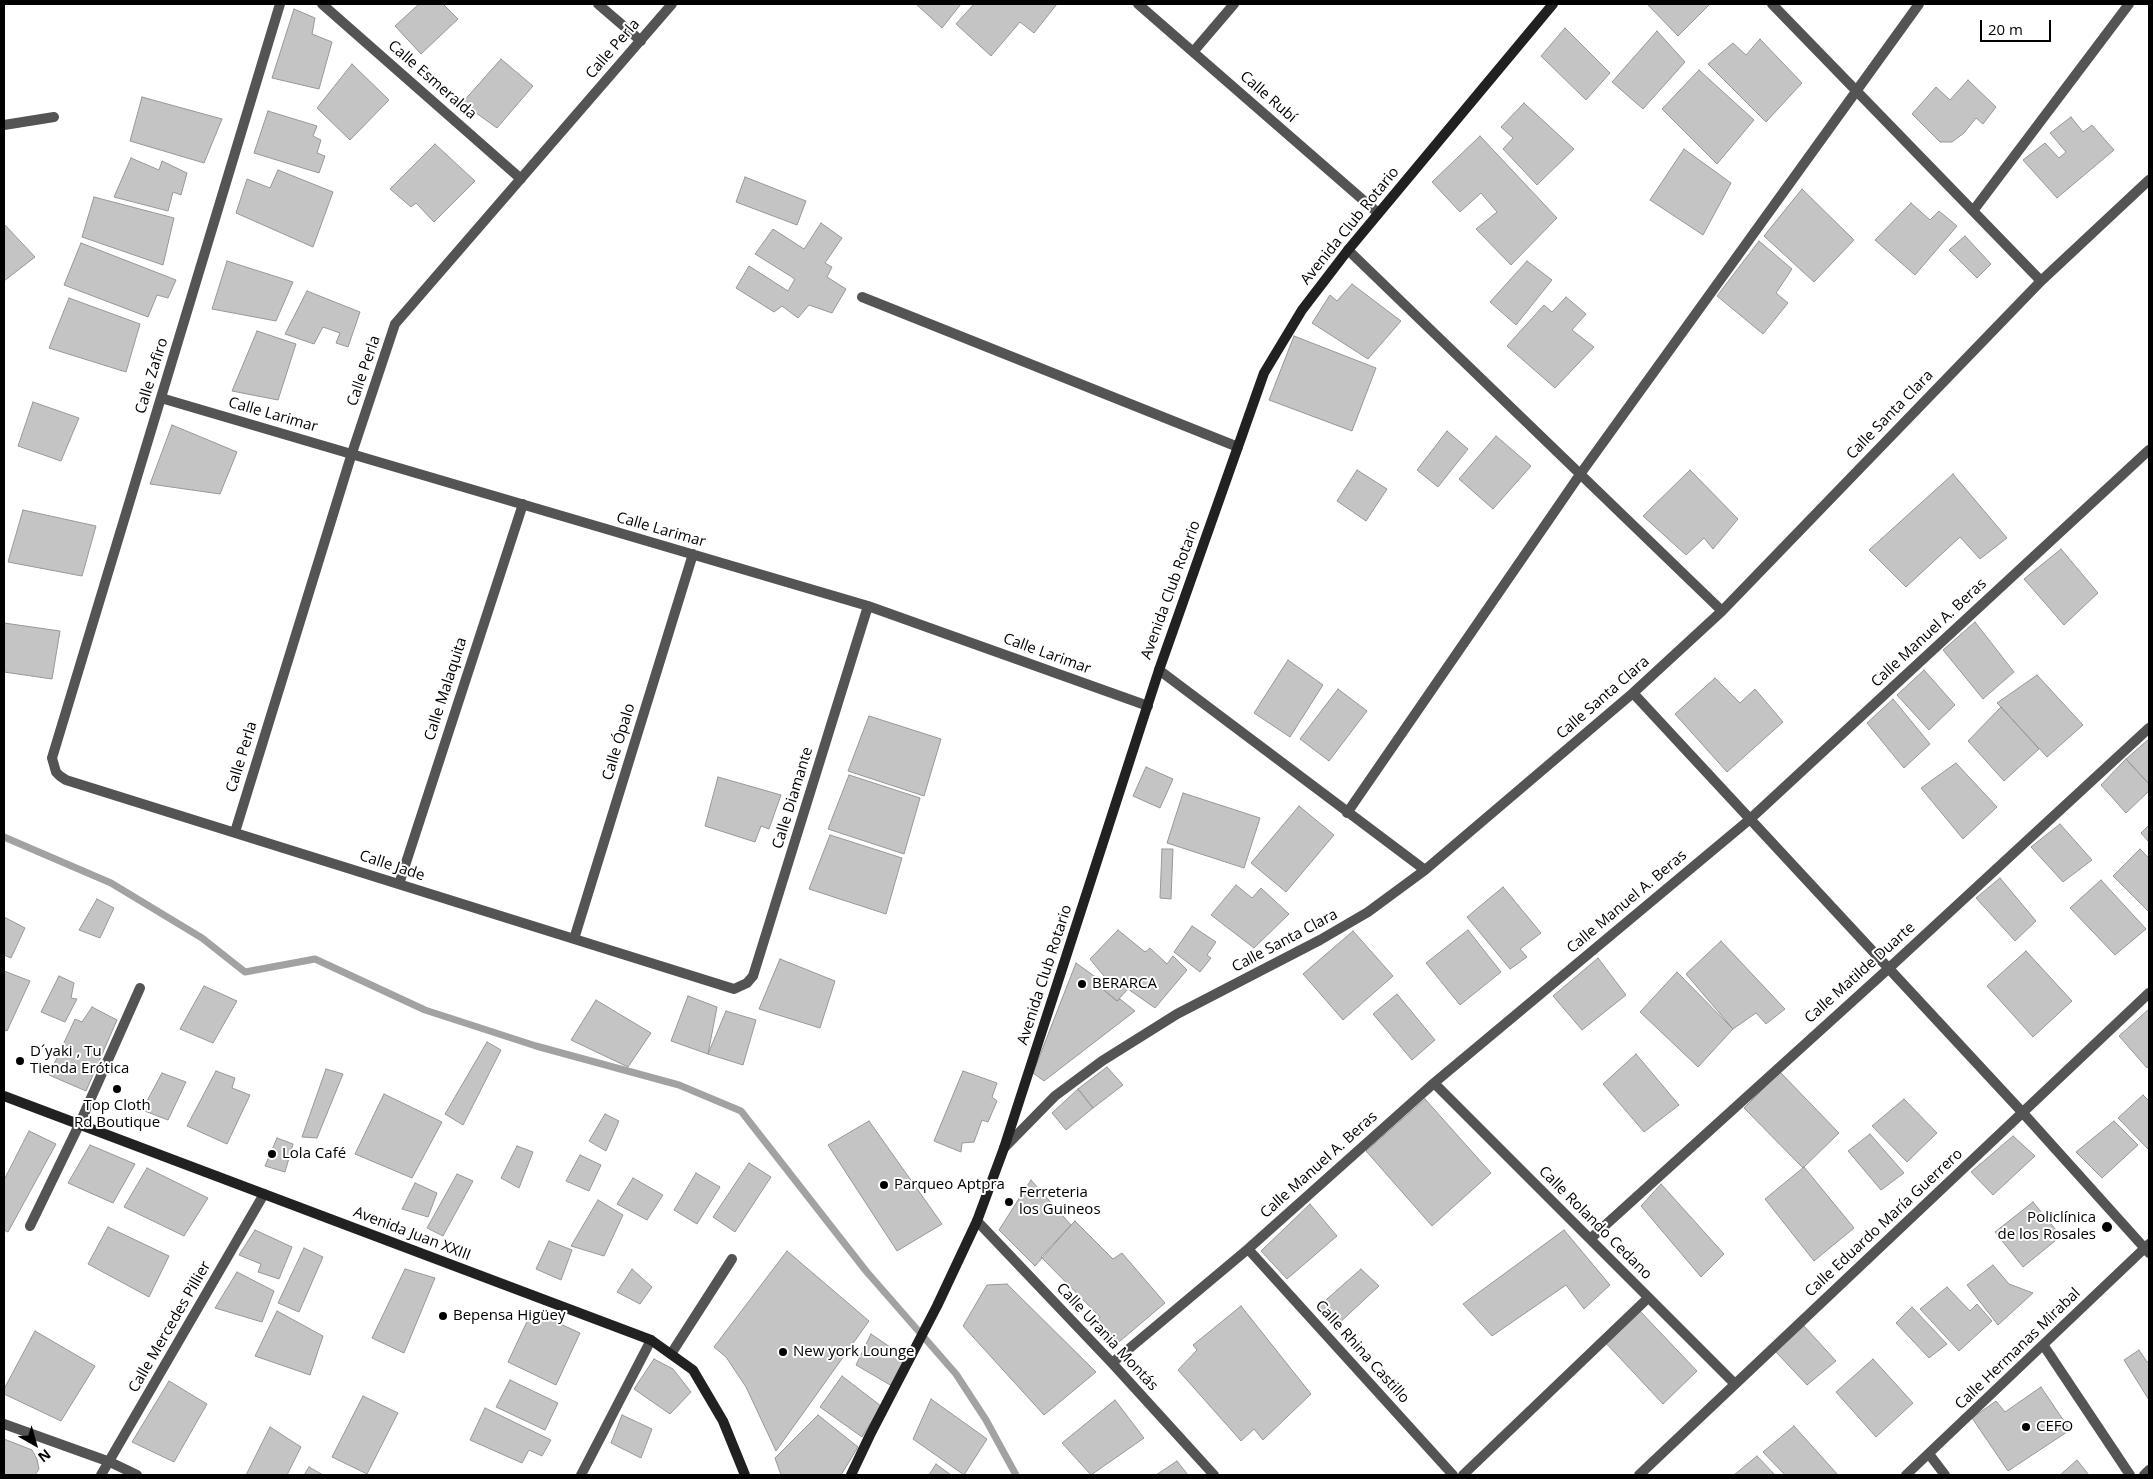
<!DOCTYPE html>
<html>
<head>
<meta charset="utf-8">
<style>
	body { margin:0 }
	#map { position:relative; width:2153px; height:1479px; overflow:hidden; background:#fff; font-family:"Open Sans",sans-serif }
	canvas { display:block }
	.frame { position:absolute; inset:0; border:5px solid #000; pointer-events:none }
	.north { position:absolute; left:10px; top:1419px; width:50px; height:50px; -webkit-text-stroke:4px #fff; paint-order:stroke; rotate:142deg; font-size:14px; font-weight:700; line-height:20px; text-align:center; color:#000 }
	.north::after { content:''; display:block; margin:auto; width:18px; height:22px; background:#000; clip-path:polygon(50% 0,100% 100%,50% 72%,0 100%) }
	.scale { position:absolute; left:1980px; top:20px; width:71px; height:22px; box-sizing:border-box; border:2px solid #000; border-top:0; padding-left:6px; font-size:15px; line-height:18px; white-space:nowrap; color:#000; -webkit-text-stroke:4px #fff; paint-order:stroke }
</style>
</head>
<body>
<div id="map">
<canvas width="2153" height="1479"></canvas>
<div class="frame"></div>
<div class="north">N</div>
<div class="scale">20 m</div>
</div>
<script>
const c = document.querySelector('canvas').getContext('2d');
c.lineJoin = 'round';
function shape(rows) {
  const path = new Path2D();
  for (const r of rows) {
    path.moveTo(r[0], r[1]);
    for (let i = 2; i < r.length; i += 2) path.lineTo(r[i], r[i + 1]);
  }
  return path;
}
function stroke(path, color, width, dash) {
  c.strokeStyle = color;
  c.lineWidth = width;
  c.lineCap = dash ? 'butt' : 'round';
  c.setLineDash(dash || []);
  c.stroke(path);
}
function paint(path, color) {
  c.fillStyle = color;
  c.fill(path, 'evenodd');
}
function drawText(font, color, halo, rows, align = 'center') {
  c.font = font + ' "Open Sans",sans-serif';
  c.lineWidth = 4;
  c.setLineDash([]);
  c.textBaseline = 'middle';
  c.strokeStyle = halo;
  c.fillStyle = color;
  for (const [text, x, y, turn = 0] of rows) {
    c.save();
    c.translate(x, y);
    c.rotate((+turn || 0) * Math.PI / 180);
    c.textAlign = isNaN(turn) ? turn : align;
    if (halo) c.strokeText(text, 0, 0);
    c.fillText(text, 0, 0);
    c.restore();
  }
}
const stream = shape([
	[4,837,111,883,202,938,245,972,315,959,425,1010,536,1046,679,1085,741,1111,866,1271,956,1374,986,1420,1016,1475]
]);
const building = shape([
	[419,4,443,4,458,19,421,54,395,26,419,4],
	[916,4,961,4,942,28,916,4],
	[974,4,1057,4,1034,33,1020,22,991,56,956,24,974,4],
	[1647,4,1708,4,1709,5,1678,36,1647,4],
	[294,9,315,18,312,34,332,42,319,89,272,78,294,9],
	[1565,28,1610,73,1586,100,1541,56,1565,28],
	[1657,31,1685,62,1643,109,1612,82,1657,31],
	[1760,39,1802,83,1766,122,1708,64,1733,43,1746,55,1760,39],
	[501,59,533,86,497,128,462,103,501,59],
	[352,64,389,100,350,140,317,108,352,64],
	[1699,70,1754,120,1717,164,1662,109,1699,70],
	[1968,80,1996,107,1983,124,1976,118,1964,133,1952,142,1940,142,1912,114,1936,87,1950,100,1968,80],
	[142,97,222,119,204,163,130,141,142,97],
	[1524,103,1574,149,1537,185,1503,149,1513,138,1501,127,1524,103],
	[268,111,317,126,313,136,321,140,317,153,325,156,319,173,254,153,268,111],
	[2071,117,2083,132,2092,125,2114,150,2057,198,2023,160,2045,143,2059,158,2066,152,2050,133,2071,117],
	[1480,136,1557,218,1511,265,1476,229,1497,212,1481,193,1460,212,1432,182,1480,136],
	[435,144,475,181,434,222,416,203,411,207,390,189,435,144],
	[1684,149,1731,183,1703,235,1650,200,1684,149],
	[131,158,159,170,162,161,187,173,181,195,173,192,168,211,114,197,131,158],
	[278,170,333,192,313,247,236,213,247,179,270,188,278,170],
	[745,177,806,201,797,225,736,202,745,177],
	[1802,189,1854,240,1814,282,1764,236,1802,189],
	[94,197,174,218,163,265,82,237,94,197],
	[1911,203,1930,220,1939,211,1957,226,1915,275,1875,240,1911,203],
	[821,223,842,238,825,263,832,267,827,277,846,289,832,313,809,305,798,318,782,306,774,312,736,288,749,266,788,291,795,279,755,254,773,229,804,249,821,223],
	[4,224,35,257,4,281,4,224],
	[1965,236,1991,264,1977,278,1949,250,1965,236],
	[1759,241,1792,269,1776,293,1788,303,1763,334,1717,296,1759,241],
	[81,243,176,280,168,298,157,295,148,317,64,285,81,243],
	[227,261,293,282,276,321,212,309,227,261],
	[1527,261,1552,280,1516,325,1490,302,1527,261],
	[1352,284,1401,321,1368,359,1312,323,1330,295,1337,301,1352,284],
	[307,291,360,312,348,347,336,343,340,333,323,327,314,344,285,334,307,291],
	[1566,297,1586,314,1572,330,1594,347,1555,388,1507,346,1544,305,1552,312,1566,297],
	[69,298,140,324,126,372,49,348,69,298],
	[257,331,296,344,278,400,232,391,257,331],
	[1294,336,1376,368,1352,431,1269,400,1294,336],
	[33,402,79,418,61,461,18,446,33,402],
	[172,425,237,452,220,494,150,484,172,425],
	[1447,431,1468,449,1438,487,1417,470,1447,431],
	[1496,436,1531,466,1493,509,1459,479,1496,436],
	[1357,470,1387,489,1366,521,1337,501,1357,470],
	[1690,470,1738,519,1713,549,1704,538,1686,555,1643,516,1690,470],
	[1953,474,2007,538,1980,559,1960,537,1906,587,1869,550,1953,474],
	[23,510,96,526,82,576,8,562,23,510],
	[2061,549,2098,593,2064,625,2024,579,2061,549],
	[1975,622,2014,672,1983,699,1943,650,1975,622],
	[4,623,60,631,52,679,4,672,4,623],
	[1288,660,1323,685,1290,737,1254,713,1288,660],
	[1924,670,1955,705,1929,730,1897,695,1924,670],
	[2037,675,2083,725,2047,757,1997,703,2037,675],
	[1715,678,1740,703,1755,689,1783,722,1727,772,1675,714,1715,678],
	[1338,689,1367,711,1329,761,1300,739,1338,689],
	[1893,699,1930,744,1904,768,1867,723,1893,699],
	[2001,707,2039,749,2004,781,1968,741,2001,707],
	[869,716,941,739,924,796,848,771,869,716],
	[2149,739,2149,784,2126,759,2149,739],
	[2126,759,2149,784,2149,791,2126,813,2101,785,2126,759],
	[1956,763,1997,807,1963,839,1921,788,1956,763],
	[1146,767,1173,779,1160,808,1133,796,1146,767],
	[849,775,920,798,904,854,828,829,849,775],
	[718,777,781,795,769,829,761,826,755,842,705,826,718,777],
	[1183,793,1260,818,1244,868,1167,843,1183,793],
	[1299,806,1334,835,1286,892,1251,863,1299,806],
	[2060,824,2092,860,2063,882,2031,847,2060,824],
	[2149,825,2149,842,2141,833,2149,825],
	[830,835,902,858,886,914,809,889,830,835],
	[1162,849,1173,849,1171,899,1160,898,1162,849],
	[2140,849,2149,858,2149,912,2113,876,2140,849],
	[2000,878,2036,921,2015,941,1976,898,2000,878],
	[2101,880,2146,929,2115,955,2070,908,2101,880],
	[1236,885,1252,898,1261,888,1289,914,1254,948,1211,915,1236,885],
	[1503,887,1541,933,1520,949,1527,957,1510,969,1467,917,1503,887],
	[97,899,114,908,100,938,79,930,97,899],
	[4,917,25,928,11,958,4,955,4,917],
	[1192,926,1216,942,1207,955,1211,958,1200,972,1174,952,1192,926],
	[1118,930,1145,952,1150,948,1167,964,1173,956,1187,970,1155,1008,1128,989,1117,1001,1099,986,1104,976,1090,959,1118,930],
	[1468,930,1501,972,1460,1005,1426,963,1468,930],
	[1353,931,1393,976,1343,1020,1303,974,1353,931],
	[1721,941,1785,1009,1766,1024,1756,1013,1733,1029,1686,974,1721,941],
	[2026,951,2072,1001,2033,1037,1987,986,2026,951],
	[1598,958,1626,995,1582,1030,1553,996,1598,958],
	[780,959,835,981,820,1028,759,1009,780,959],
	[1076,963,1101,981,1099,986,1117,1001,1120,999,1135,1011,1044,1081,1033,1073,1076,963],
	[4,971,30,981,7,1031,4,1030,4,971],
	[1677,972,1733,1029,1698,1067,1640,1012,1677,972],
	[59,976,74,983,71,998,77,999,65,1022,41,1012,59,976],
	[204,986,237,1001,213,1043,180,1029,204,986],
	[1397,994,1435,1040,1412,1060,1373,1014,1397,994],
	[688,996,717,1007,708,1054,671,1041,688,996],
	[596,1000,651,1033,628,1067,571,1040,596,1000],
	[92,1007,117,1020,86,1091,49,1075,75,1019,82,1022,92,1007],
	[2149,1009,2149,1065,2147,1068,2119,1036,2149,1009],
	[726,1011,756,1020,743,1065,708,1054,726,1011],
	[487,1042,501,1050,463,1125,445,1114,487,1042],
	[1636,1054,1679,1105,1644,1132,1603,1084,1636,1054],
	[1107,1067,1123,1085,1093,1108,1078,1089,1107,1067],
	[326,1069,343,1074,317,1138,302,1137,326,1069],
	[216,1071,235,1078,232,1088,250,1095,227,1144,187,1126,216,1071],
	[963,1071,997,1083,992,1097,997,1101,988,1122,982,1120,974,1142,962,1143,961,1152,934,1141,963,1071],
	[1780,1072,1839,1133,1803,1168,1744,1108,1780,1072],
	[162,1073,186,1082,168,1120,142,1110,162,1073],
	[1078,1089,1093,1108,1066,1130,1052,1113,1078,1089],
	[384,1094,442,1122,412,1178,355,1154,384,1094],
	[2143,1095,2149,1101,2149,1150,2118,1118,2143,1095],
	[1425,1099,1491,1173,1432,1226,1366,1151,1425,1099],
	[1904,1099,1937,1133,1907,1162,1872,1126,1904,1099],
	[605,1114,619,1121,606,1151,589,1141,605,1114],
	[869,1121,942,1224,897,1251,828,1145,869,1121],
	[2114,1121,2138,1145,2102,1178,2076,1152,2114,1121],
	[29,1131,56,1144,8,1232,4,1230,4,1180,29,1131],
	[1870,1134,1904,1173,1881,1190,1848,1151,1870,1134],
	[2013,1136,2035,1156,1993,1195,1971,1172,2013,1136],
	[277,1138,293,1144,285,1172,265,1166,277,1138],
	[90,1145,135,1164,113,1203,68,1183,90,1145],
	[517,1146,533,1152,519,1188,501,1178,517,1146],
	[580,1155,601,1165,589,1191,566,1181,580,1155],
	[749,1163,771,1177,735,1232,713,1217,749,1163],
	[1804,1167,1854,1228,1814,1261,1765,1199,1804,1167],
	[147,1168,208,1198,184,1236,124,1207,147,1168],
	[696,1173,720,1187,697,1224,674,1210,696,1173],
	[457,1174,473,1181,443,1236,427,1228,457,1174],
	[633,1178,663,1195,647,1220,617,1204,633,1178],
	[1031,1180,1071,1225,1035,1266,999,1230,1031,1180],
	[415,1183,437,1193,428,1217,402,1209,415,1183],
	[1661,1184,1724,1254,1701,1277,1641,1206,1661,1184],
	[598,1200,623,1215,604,1256,571,1246,598,1200],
	[2033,1202,2061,1236,2023,1267,1995,1232,2033,1202],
	[1310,1204,1337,1236,1287,1279,1261,1251,1310,1204],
	[1075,1221,1113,1259,1122,1253,1165,1303,1113,1347,1095,1326,1100,1317,1041,1257,1075,1221],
	[108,1227,169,1256,149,1297,88,1264,108,1227],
	[255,1230,292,1247,279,1279,258,1272,261,1264,239,1255,255,1230],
	[1564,1230,1610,1285,1584,1309,1566,1285,1492,1336,1463,1304,1564,1230],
	[549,1241,572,1250,561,1280,536,1269,549,1241],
	[304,1248,323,1257,299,1312,278,1303,304,1248],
	[787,1251,869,1321,776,1451,746,1387,726,1357,714,1347,787,1251],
	[1993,1265,2009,1284,2033,1293,1998,1325,1967,1285,1993,1265],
	[405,1269,435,1278,404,1353,372,1338,405,1269],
	[632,1269,652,1287,640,1304,617,1292,632,1269],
	[1361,1269,1379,1286,1336,1326,1319,1306,1361,1269],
	[237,1272,274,1291,262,1322,215,1308,237,1272],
	[1007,1284,1096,1372,1044,1415,963,1326,987,1285,1007,1284],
	[1947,1287,1970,1311,1977,1304,1992,1321,1959,1351,1920,1309,1947,1287],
	[1241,1306,1311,1394,1263,1440,1254,1429,1241,1441,1178,1370,1197,1350,1193,1345,1241,1306],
	[1912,1307,1947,1344,1929,1358,1896,1323,1912,1307],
	[1639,1310,1697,1371,1663,1404,1604,1341,1639,1310],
	[277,1311,323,1336,310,1375,255,1356,277,1311],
	[532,1311,580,1333,556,1385,508,1362,532,1311],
	[1804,1326,1836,1361,1807,1385,1775,1351,1804,1326],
	[35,1331,95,1366,61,1421,4,1394,4,1389,35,1331],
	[871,1334,906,1358,892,1386,856,1365,871,1334],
	[2139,1350,2147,1362,2149,1361,2149,1400,2124,1360,2139,1350],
	[654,1359,673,1369,691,1392,670,1414,634,1389,654,1359],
	[1873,1359,1913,1403,1876,1437,1836,1392,1873,1359],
	[842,1376,881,1406,862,1437,820,1407,842,1376],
	[510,1380,558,1403,545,1430,496,1407,510,1380],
	[169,1381,207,1404,174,1462,132,1442,169,1381],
	[2041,1387,2070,1430,2008,1471,1972,1418,1996,1401,2005,1412,2041,1387],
	[363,1396,398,1413,367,1474,332,1457,363,1396],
	[931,1399,987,1439,964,1475,913,1439,931,1399],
	[1115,1400,1144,1438,1091,1475,1062,1443,1115,1400],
	[485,1408,551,1440,542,1456,529,1450,522,1463,470,1440,485,1408],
	[622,1415,652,1429,641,1458,611,1443,622,1415],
	[818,1415,858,1447,841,1475,781,1475,775,1458,818,1415],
	[1794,1426,1838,1475,1785,1475,1763,1452,1794,1426],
	[270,1427,301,1447,287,1475,246,1475,270,1427],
	[4,1439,32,1450,37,1459,39,1469,35,1475,4,1475,4,1439],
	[1757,1456,1775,1475,1734,1475,1757,1456],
	[2077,1460,2089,1475,2060,1475,2077,1460],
	[1177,1461,1188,1475,1156,1475,1177,1461],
	[936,1464,951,1475,929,1475,936,1464],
	[309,1467,323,1475,304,1475,309,1467]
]);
const minor = shape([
	[280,4,52,758,56,772,60,776,66,780,734,989,747,983,753,976,868,606],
	[322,4,521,179],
	[598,4,641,41],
	[1138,4,1378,213],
	[1772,4,2041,281],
	[1193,52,1234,4],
	[4,125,54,117],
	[1973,211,2129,4],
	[1348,250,1722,611],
	[862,297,1238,447],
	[161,398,868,606,1148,706],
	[1159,670,1425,870],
	[1633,693,2023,1113,2149,1253],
	[1347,813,1581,473,1919,4],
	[235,832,352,453,395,324,672,4],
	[399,884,523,504],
	[574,939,693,554],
	[1434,1083,1735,1384],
	[1004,1148,1055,1096,1102,1061,1177,1014,1320,940,1368,912,1425,870,1633,693,1722,611,2041,281,2149,180],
	[977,1221,1112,1363,1214,1475],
	[30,1226,79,1125,140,988],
	[1590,1239,1888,969,2149,728],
	[1248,1249,1453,1475],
	[2044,1346,2130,1475],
	[671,1354,732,1259],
	[1112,1363,1248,1249,1434,1083,1749,820,2149,450],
	[4,1424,110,1462,137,1475],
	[1929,1454,1945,1475],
	[101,1475,264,1194],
	[581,1475,651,1340],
	[1463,1475,1648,1298],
	[1639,1475,2149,993],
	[1906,1475,2149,1244],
	[2144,1475,2149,1470]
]);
const secondary = shape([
	[4,1096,651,1340,693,1370,723,1421,745,1475],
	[851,1475,870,1435,937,1306,977,1221,1004,1148,1159,670,1264,373,1302,310,1348,250,1553,4]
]);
const markers = [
	[1082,984,5,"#000"],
	[20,1061,5,"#000"],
	[117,1089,5,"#000"],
	[272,1154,5,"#000"],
	[884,1185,5,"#000"],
	[1009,1202,5,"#000"],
	[2107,1227,6,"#000"],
	[443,1316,5,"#000"],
	[783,1352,5,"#000"],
	[2026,1427,5,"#000"]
];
const streetNames = [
	["Calle Perla",613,49,-49],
	["Calle Esmeralda",432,80,41],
	["Calle Rubí",1268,97,41],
	["Avenida Club Rotario",1350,226,-51],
	["Calle Perla",364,371,-71],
	["Calle Zafiro",152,376,-73],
	["Calle Larimar",273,415,16],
	["Calle Santa Clara",1890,415,-46],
	["Calle Larimar",661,530,16],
	["Avenida Club Rotario",1171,590,-70],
	["Calle Manuel A. Beras",1929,633,-43],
	["Calle Larimar",1047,654,20],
	["Calle Malaquita",446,689,-72],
	["Calle Santa Clara",1603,698,-41],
	["Calle Ópalo",619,742,-73],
	["Calle Perla",242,757,-73],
	["Calle Diamante",793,798,-73],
	["Calle Jade",392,866,18],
	["Calle Manuel A. Beras",1627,902,-40],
	["Calle Santa Clara",1285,941,-28],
	["Calle Matilde Duarte",1860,973,-42],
	["Avenida Club Rotario",1045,975,-72],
	["Calle Manuel A. Beras",1319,1165,-42],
	["Calle Rolando Cedano",1595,1223,45],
	["Calle Eduardo María Guerrero",1884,1223,-43],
	["Avenida Juan XXIII",412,1234,21],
	["Calle Mercedes Pillier",170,1327,-60],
	["Calle Urania Montás",1107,1337,47],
	["Calle Hermanas Mirabal",2018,1349,-44],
	["Calle Rhina Castillo",1362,1352,48]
];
const poiNames = [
	["BERARCA",1092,984],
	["D´yaki , Tu",30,1052],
	["Tienda Erótica",30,1069],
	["Top Cloth",117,1106,"center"],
	["Rd Boutique",117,1123,"center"],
	["Lola Café",282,1154],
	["Parqueo Aptpra",894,1185],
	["Ferreteria",1019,1193],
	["los Guineos",1019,1210],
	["Policlínica",2096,1218,"right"],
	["de los Rosales",2096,1235,"right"],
	["Bepensa Higüey",453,1316],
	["New york Lounge",793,1352],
	["CEFO",2036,1427]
];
stroke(stream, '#a2a2a2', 7);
paint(building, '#c4c4c4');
stroke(building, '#989898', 1);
stroke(minor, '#545454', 10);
stroke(secondary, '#212121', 10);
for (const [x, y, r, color] of markers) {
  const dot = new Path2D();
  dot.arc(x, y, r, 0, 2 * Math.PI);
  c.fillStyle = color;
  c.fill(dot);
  stroke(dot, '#fff', 2);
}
drawText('15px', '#000', '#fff', streetNames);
drawText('15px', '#000', '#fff', poiNames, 'left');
</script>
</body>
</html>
